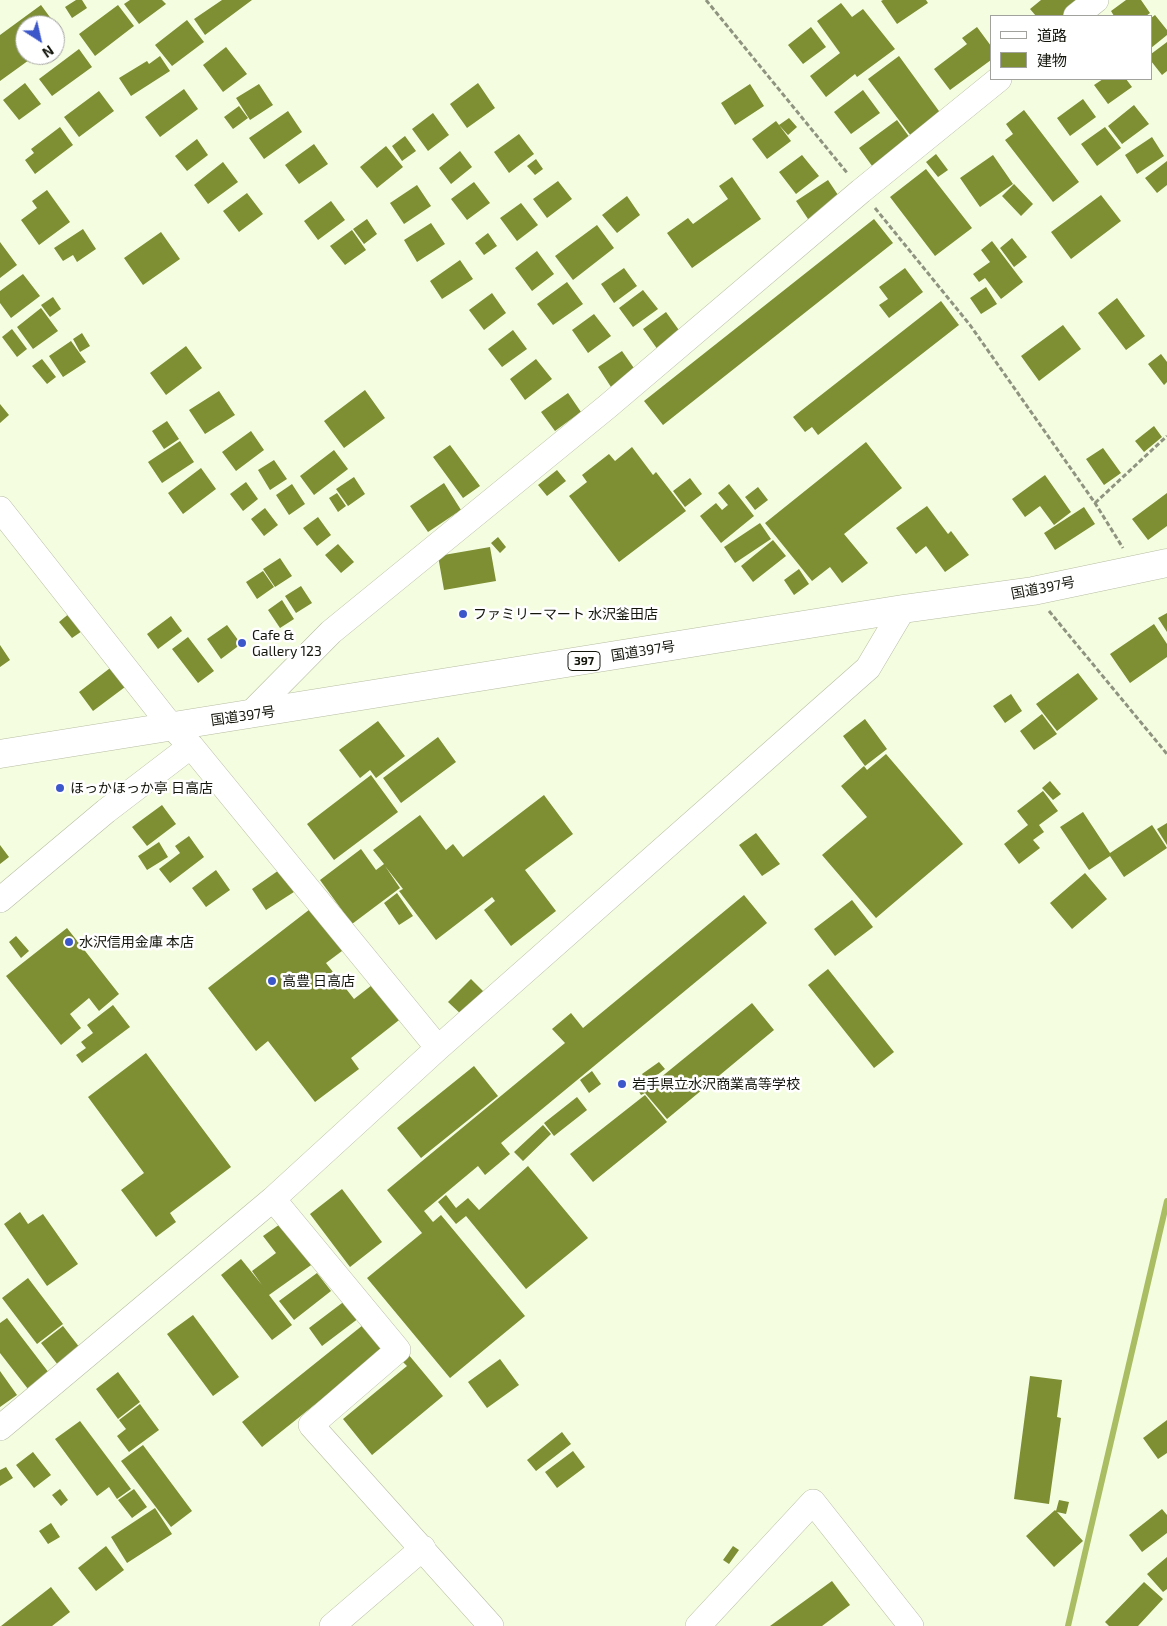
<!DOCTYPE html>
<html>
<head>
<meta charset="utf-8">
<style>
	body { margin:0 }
	#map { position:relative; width:1167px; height:1626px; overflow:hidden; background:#f5fde0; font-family:"Exo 2","Noto Sans JP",sans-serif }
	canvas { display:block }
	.legend { position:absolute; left:990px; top:15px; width:162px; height:65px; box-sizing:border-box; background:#fff; border:1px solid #a1a29e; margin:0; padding:6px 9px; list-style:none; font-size:15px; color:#14160c }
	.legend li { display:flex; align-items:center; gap:10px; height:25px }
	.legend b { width:25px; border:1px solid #a1a29e }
	.north { position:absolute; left:15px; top:15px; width:50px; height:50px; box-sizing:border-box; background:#fff; border:1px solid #a1a29e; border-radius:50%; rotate:145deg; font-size:14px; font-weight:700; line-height:20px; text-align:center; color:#14160c }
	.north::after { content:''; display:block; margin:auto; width:18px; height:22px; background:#3c57c9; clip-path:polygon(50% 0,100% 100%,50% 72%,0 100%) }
</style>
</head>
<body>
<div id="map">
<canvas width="1167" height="1626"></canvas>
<ul class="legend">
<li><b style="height:6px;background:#fff"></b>道路</li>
<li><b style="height:14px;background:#7d8e33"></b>建物</li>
</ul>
<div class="north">N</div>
</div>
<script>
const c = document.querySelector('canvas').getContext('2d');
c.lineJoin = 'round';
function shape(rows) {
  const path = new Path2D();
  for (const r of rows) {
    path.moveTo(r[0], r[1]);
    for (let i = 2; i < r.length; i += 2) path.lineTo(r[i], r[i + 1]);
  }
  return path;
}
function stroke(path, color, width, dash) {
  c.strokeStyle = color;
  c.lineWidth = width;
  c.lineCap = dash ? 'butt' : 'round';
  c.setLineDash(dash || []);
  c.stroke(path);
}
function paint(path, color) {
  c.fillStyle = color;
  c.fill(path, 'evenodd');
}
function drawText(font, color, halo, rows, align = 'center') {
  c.font = font + ' "Exo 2","Noto Sans JP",sans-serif';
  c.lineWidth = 5;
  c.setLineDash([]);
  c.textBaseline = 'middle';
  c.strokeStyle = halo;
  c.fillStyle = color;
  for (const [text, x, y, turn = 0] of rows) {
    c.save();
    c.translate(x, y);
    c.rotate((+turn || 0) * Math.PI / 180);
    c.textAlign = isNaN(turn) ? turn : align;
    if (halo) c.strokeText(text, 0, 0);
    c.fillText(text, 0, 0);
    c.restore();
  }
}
const stream = shape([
	[1068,1626,1167,1201]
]);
const building = shape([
	[76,0,82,0,87,8,72,18,65,7],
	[130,0,162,0,166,4,139,24,124,4],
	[222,0,252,0,205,35,194,19],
	[883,0,926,0,928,3,897,24,881,1],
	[1041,0,1083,0,1062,16,1036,16,1030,9],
	[1126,0,1141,0,1150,13,1146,16,1114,16,1111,11],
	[841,3,852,17,863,9,895,49,857,77,855,74,826,97,810,76,840,53,817,21],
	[41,5,63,35,55,41,55,25,25,25,25,55,36,55,0,81,0,35],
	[118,5,134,26,95,56,79,34],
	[1155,15,1167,30,1167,35,1151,48,1151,18],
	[187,20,204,42,172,66,155,45],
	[811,27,826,47,803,64,788,45],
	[977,27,991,46,991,60,950,90,934,69,967,44,962,38],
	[1167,42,1167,71,1162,75,1151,61,1151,54],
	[226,47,247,74,223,92,203,65],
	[79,49,92,67,52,96,39,79],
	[160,56,170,71,131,96,119,78,147,61,149,64],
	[899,56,944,118,914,140,868,79],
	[1103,79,1126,79,1132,87,1108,104,1094,85],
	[25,83,41,104,19,120,3,100],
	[478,83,495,108,467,128,450,104],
	[259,84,273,105,250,120,236,98],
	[750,84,764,106,735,125,721,103],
	[184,89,198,109,160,137,145,117],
	[863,90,880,113,851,134,834,112],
	[99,91,114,111,79,137,64,117],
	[1083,99,1096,117,1070,136,1057,118],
	[1134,105,1149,124,1122,144,1108,126],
	[239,106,248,118,233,129,224,117],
	[1024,110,1079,182,1053,202,1005,140,1013,134,1006,124],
	[288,111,302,132,264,159,249,138],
	[433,113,449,135,428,151,412,129],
	[789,118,797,127,788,135,779,125],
	[897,120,913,142,875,170,859,148],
	[776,121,791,141,767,159,752,139],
	[60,127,73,145,35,174,25,160,34,153,31,149],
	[1105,127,1121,148,1097,166,1081,144],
	[519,134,534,154,509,173,494,152],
	[405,136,416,151,402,161,392,146],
	[1152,137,1164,156,1137,174,1125,155],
	[197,139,208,155,187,171,175,156],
	[314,144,328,164,299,184,285,165],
	[386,146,403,167,377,188,360,167],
	[460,151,472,167,451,184,439,168],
	[936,154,948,170,938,177,926,162],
	[802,155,819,176,796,194,779,172],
	[993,155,1013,184,980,207,960,178],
	[536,159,543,169,535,175,527,166],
	[1167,161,1167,185,1157,193,1145,178],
	[223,162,238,182,208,204,194,185],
	[926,169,972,228,935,256,890,197],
	[732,177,761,219,692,268,667,233,688,218,693,224,728,199,719,186],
	[828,180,842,201,810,222,796,201],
	[558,181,572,199,547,218,533,199],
	[474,182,490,203,467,220,451,199],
	[1014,184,1033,204,1021,216,1002,196],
	[417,185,431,206,404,224,390,203],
	[47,190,70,222,39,245,21,220,37,208,32,201],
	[247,193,263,214,239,232,223,211],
	[1101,195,1121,221,1071,259,1051,232],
	[627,196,640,215,617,233,602,215],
	[331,201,345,220,318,240,304,221],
	[521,203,538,225,517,241,500,218],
	[367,219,377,234,364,244,353,229],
	[874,219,893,243,663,425,644,401],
	[431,223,445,244,417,262,404,240],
	[597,225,614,248,573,280,555,256],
	[83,229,96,249,77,262,73,255,63,261,54,248],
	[352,230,366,250,345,265,330,246],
	[161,232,180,259,143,285,124,258],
	[488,233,497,246,484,255,475,243],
	[1012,238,1027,257,1014,267,1000,248],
	[992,241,1023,282,1001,299,985,278,979,282,973,274,990,262,981,250],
	[0,242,17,265,0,278],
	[537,251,554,274,532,291,515,268],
	[460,260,473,279,442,299,430,281],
	[624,268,637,286,614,303,601,284],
	[905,268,923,292,889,318,879,305,888,299,879,287],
	[23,274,40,296,11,318,0,303,0,291],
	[567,282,583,304,553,325,537,304],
	[986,287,997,304,981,314,970,298],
	[643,290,658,309,633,327,619,308],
	[492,293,506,313,484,330,469,310],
	[53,297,61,309,50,317,41,305],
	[1117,298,1145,336,1126,350,1098,313],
	[941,301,959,325,818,435,812,427,805,432,793,417],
	[41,308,58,331,33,349,17,327],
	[666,312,681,333,658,350,643,329],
	[594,314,611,336,588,353,572,330],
	[1063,325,1081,349,1039,381,1021,356],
	[12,329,27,349,17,357,2,337],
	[513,330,527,349,502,367,488,349],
	[82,333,90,346,80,352,73,339],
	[71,341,86,362,63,377,49,356],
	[186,346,202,368,166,395,150,373],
	[622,351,636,371,611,387,598,367],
	[1161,354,1167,362,1167,382,1164,385,1148,364],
	[42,359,56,377,47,384,32,366],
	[536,359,552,379,525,400,510,379],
	[365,390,385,418,344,448,324,421],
	[219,391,235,415,205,434,189,410],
	[568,393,581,412,555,431,541,412],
	[0,404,9,415,0,423],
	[167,421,179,439,164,449,152,431],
	[1154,426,1162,437,1144,452,1135,441],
	[251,431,264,450,236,471,222,452],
	[180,441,194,462,162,483,148,462],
	[866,442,902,488,844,534,868,563,842,583,830,567,812,581,765,523],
	[450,445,480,486,463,498,433,457],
	[632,447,653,475,656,472,686,511,619,562,569,496,587,482,582,475,609,454,615,461],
	[1103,448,1121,473,1104,485,1086,459],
	[334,450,348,469,314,495,300,476],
	[274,460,287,479,270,490,258,470],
	[201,468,216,489,183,514,168,493],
	[557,470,566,481,547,496,538,485],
	[1045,475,1071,512,1054,525,1040,506,1025,517,1012,499],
	[354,477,365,494,348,506,336,489],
	[690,478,702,494,685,507,673,491],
	[246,482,258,499,243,511,230,494],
	[444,483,461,510,428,532,410,506],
	[292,484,305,504,289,515,276,495],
	[729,484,754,516,721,543,700,516,716,503,722,510,728,505,718,493],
	[758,487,768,500,755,510,745,497],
	[337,493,346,506,338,512,329,498],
	[1167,493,1167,526,1148,540,1132,519],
	[927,506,948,534,951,531,969,555,945,572,926,546,916,554,896,528],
	[1084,507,1095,524,1055,550,1044,533],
	[265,508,278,525,264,536,251,519],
	[318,517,331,535,317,546,303,528],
	[760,523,771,539,735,563,724,547],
	[498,537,506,547,500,553,491,543],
	[773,540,786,556,753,582,741,566],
	[338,544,354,562,341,573,325,555],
	[490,547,496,581,444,590,438,556],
	[280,558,292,576,275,587,263,569],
	[799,569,809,584,794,595,784,580],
	[263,571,274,587,257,599,246,582],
	[301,586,312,603,296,613,285,596],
	[282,600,294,619,280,628,268,610],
	[71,612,85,629,72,638,59,622],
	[1167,613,1167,632,1158,618],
	[171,616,182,631,158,649,147,634],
	[1154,624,1167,644,1167,657,1130,683,1110,654],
	[227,625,241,644,221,659,207,639],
	[188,637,214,671,198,683,172,649],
	[0,645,10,660,0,667],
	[114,665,129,684,93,711,79,692],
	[1078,673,1098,699,1057,731,1036,704],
	[1011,694,1022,711,1005,723,993,706],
	[1042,714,1057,734,1034,750,1020,731],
	[865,719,887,749,865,766,843,736],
	[378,721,405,756,376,778,370,770,360,778,339,750],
	[438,737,456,762,401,803,383,778],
	[886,754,963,844,876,918,822,855,867,817,841,786,864,766,867,770],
	[371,775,398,812,334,860,307,824],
	[1050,781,1061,794,1053,800,1042,788],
	[1043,791,1058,811,1039,825,1044,832,1033,840,1040,848,1019,864,1004,844,1028,825,1017,811],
	[544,795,573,834,525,870,556,911,511,946,484,910,495,901,492,897,436,940,399,891,403,889,385,866,400,888,352,924,320,880,361,849,376,870,384,864,373,850,420,815,446,850,453,844,463,857],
	[162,805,176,824,147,846,132,827],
	[1083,812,1110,853,1152,825,1167,848,1124,877,1110,856,1089,870,1060,827],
	[1167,823,1167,845,1157,829],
	[756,833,780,864,762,876,739,845],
	[189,836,204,857,170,883,159,869,180,853,175,846],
	[159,842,168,857,147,870,138,856],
	[0,845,9,857,0,864],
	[282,868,297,890,266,910,252,889],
	[216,870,230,890,206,907,192,888],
	[1085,873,1107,899,1072,929,1050,903],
	[397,893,413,916,399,925,384,903],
	[744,895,767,923,501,1143,510,1154,485,1175,478,1166,424,1211,433,1222,441,1215,525,1316,450,1378,367,1278,422,1233,387,1190,565,1043,552,1029,571,1013,583,1028],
	[852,900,873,927,835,956,814,929],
	[314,906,346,948,326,963,354,999,376,982,403,1017,351,1058,359,1069,315,1102,268,1041,256,1051,208,988],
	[67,928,119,994,99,1011,89,998,70,1014,81,1028,61,1045,6,976],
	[16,936,29,951,21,958,9,942],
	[828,969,894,1052,874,1068,808,985],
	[471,979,486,994,463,1016,448,1002],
	[752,1003,774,1030,667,1119,645,1093,641,1095,633,1082,642,1076,649,1087],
	[113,1005,130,1027,82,1063,76,1055,86,1048,81,1042,93,1033,87,1025],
	[146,1053,231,1167,170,1213,176,1222,156,1237,121,1190,144,1173,88,1097],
	[659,1062,665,1069,648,1082,642,1074],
	[474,1066,498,1096,421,1158,397,1128],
	[592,1071,601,1084,589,1093,580,1080],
	[645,1095,667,1122,593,1182,570,1154],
	[577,1097,587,1110,554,1136,544,1123],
	[543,1125,551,1134,523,1161,514,1152],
	[528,1166,588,1238,526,1289,466,1216,456,1224,438,1202,446,1195,456,1208,468,1198,479,1210],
	[342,1189,382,1242,350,1267,310,1214],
	[20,1212,28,1224,43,1214,78,1264,47,1286,4,1224],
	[283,1222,314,1263,269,1295,292,1325,272,1340,221,1275,241,1259,262,1285,252,1271,276,1253,263,1236],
	[317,1273,331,1291,294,1320,279,1301],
	[28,1278,63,1324,37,1344,2,1298],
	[346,1300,359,1318,322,1346,309,1328],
	[193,1315,239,1377,213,1396,167,1334],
	[7,1318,49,1373,28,1389,0,1353,0,1323],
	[368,1321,388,1346,262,1447,242,1422],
	[63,1326,80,1348,58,1365,41,1343],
	[408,1354,443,1396,372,1455,343,1419,407,1366,401,1360],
	[500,1359,519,1385,487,1408,468,1382],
	[0,1371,17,1395,0,1407],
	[118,1372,140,1402,118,1419,96,1389],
	[1030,1376,1062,1380,1057,1417,1061,1418,1049,1504,1014,1499],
	[140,1404,159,1430,129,1452,117,1436,126,1429,119,1420],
	[1167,1420,1167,1453,1158,1459,1143,1438],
	[80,1421,131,1489,117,1499,109,1487,97,1496,55,1439],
	[562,1432,571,1444,536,1471,527,1460],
	[143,1445,192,1511,171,1527,121,1461],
	[573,1451,585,1467,557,1488,545,1472],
	[33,1452,51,1475,34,1488,16,1465],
	[6,1467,13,1478,0,1486,0,1470],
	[60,1489,68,1500,61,1506,52,1495],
	[134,1489,147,1507,132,1518,118,1500],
	[1059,1500,1069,1502,1066,1514,1057,1512,1083,1541,1054,1567,1026,1536,1055,1510,1056,1511],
	[155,1508,172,1534,127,1563,111,1537],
	[1162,1509,1167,1515,1167,1533,1142,1552,1129,1535],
	[51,1523,60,1537,48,1544,39,1531],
	[106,1546,124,1570,96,1591,78,1568],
	[733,1546,739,1550,729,1564,723,1560],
	[1167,1557,1167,1589,1163,1592,1147,1574],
	[832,1581,850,1605,822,1626,770,1626],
	[1144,1582,1163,1599,1138,1626,1109,1626,1105,1622],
	[51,1587,70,1612,52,1626,1,1626]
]);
const path = shape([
	[706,0,848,174],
	[875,208,970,325,1095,503,1123,548],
	[1095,503,1167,436],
	[1049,611,1167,754]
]);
const minor = shape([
	[1076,16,1096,0],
	[0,509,171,726,191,746,438,1048],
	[249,715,331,632,608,406,861,191,999,79],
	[0,900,106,811,191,746],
	[273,1199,398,1350,311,1425,491,1626],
	[0,1428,273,1199,438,1048,868,668,903,609],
	[332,1626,423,1548],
	[698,1626,813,1502,911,1626]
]);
const highway = shape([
	[0,754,903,609,1033,591,1167,563]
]);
const markers = [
	[463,614,5,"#3c57c9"],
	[242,643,5,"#3c57c9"],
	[60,788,5,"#3c57c9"],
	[69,942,5,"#3c57c9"],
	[272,981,5,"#3c57c9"],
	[622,1084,5,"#3c57c9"]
];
const shields = [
	[584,661,32]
];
const shieldNames = [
	["397",584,661]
];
const streetNames = [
	["国道397号",1043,588,-11],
	["国道397号",643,651,-9],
	["国道397号",243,716,-8]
];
const poiNames = [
	["ファミリーマート 水沢釜田店",473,614],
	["Cafe &",252,635],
	["Gallery 123",252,651],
	["ほっかほっか亭 日高店",70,788],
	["水沢信用金庫 本店",79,942],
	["高豊 日高店",282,981],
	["岩手県立水沢商業高等学校",632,1084]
];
stroke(stream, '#aabd63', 6);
paint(building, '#7d8e33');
stroke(minor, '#b6bda2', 26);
stroke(highway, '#b6bda2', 29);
stroke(path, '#8f9480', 3, [5, 2.5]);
stroke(minor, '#fff', 25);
stroke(highway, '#fff', 28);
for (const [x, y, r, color] of markers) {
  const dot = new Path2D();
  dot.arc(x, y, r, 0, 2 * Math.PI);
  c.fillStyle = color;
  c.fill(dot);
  stroke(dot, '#fff', 2);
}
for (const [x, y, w] of shields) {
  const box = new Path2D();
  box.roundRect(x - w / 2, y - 9.5, w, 19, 4);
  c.fillStyle = '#fff';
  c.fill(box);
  stroke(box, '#14160c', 1);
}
drawText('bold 12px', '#14160c', null, shieldNames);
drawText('14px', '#14160c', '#fff', streetNames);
drawText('14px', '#14160c', '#fff', poiNames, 'left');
</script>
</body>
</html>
